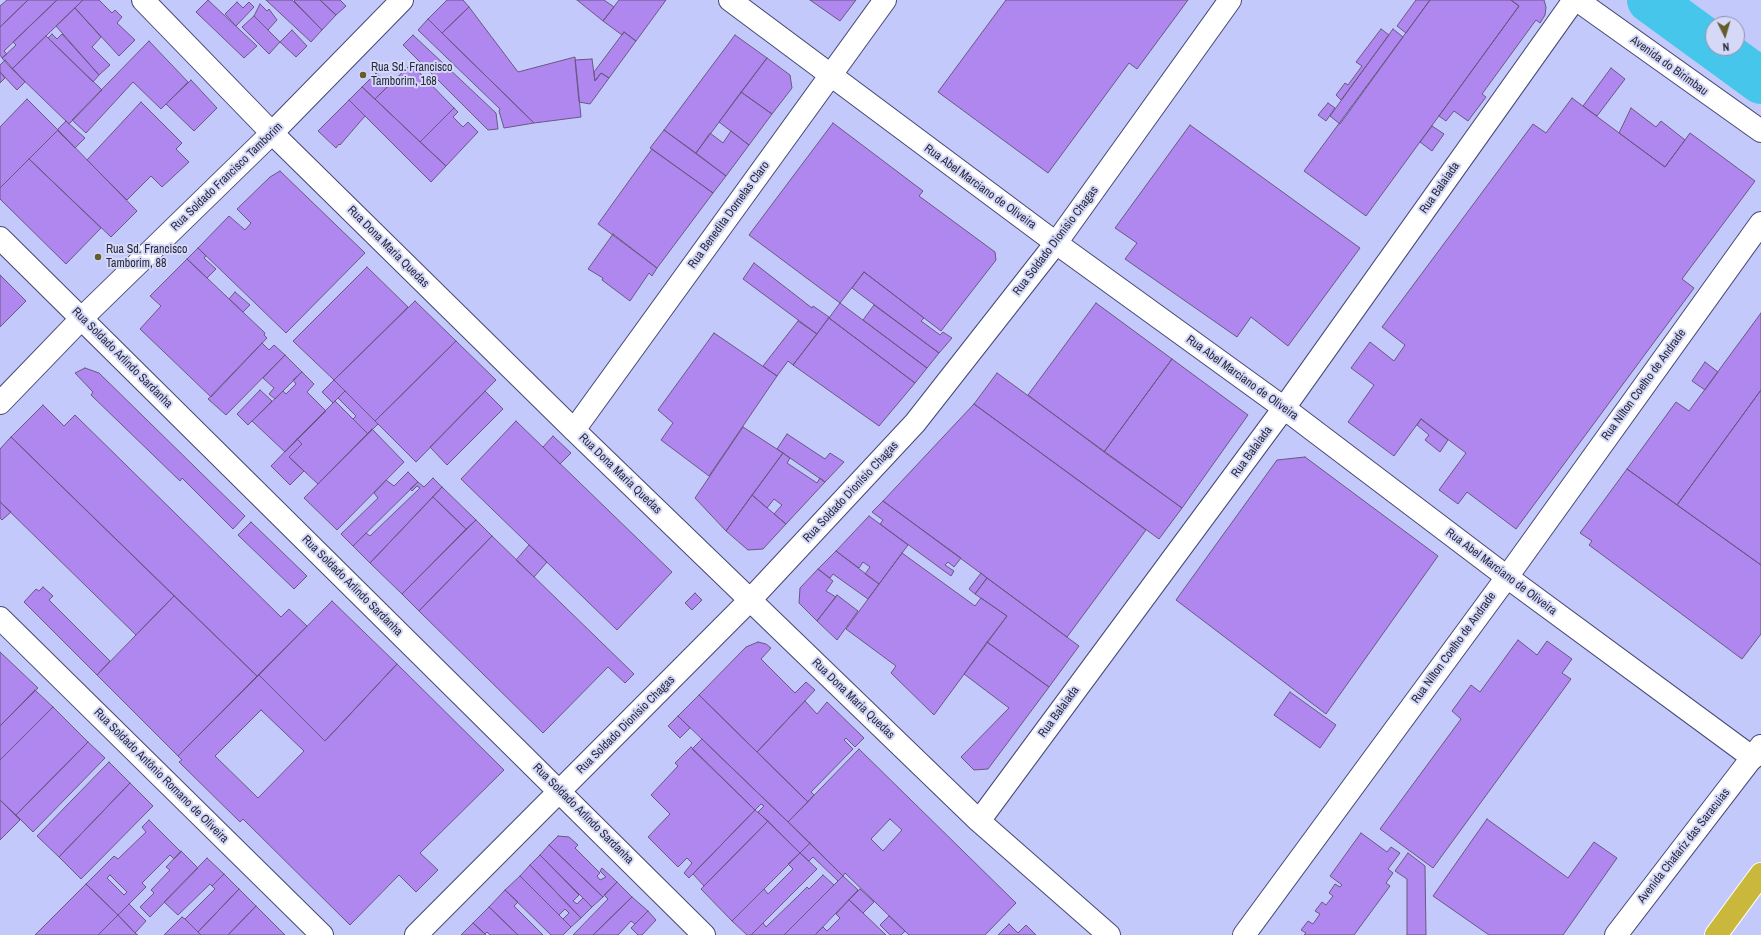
<!DOCTYPE html>
<html>
<head>
<meta charset="utf-8">
<style>
	body { margin:0 }
	#map { position:relative; width:1761px; height:935px; overflow:hidden; background:#c4c9fc; font-family:"Archivo Narrow",sans-serif }
	canvas { display:block }
	.north { position:absolute; left:1705px; top:16px; width:40px; height:40px; box-sizing:border-box; background:#d5d8f7; border:1px solid #9092ad; border-radius:50%; rotate:175deg; font-size:11px; font-weight:700; line-height:16px; text-align:center; color:#282a3d }
	.north::after { content:''; display:block; margin:auto; width:14px; height:18px; background:#645d29; clip-path:polygon(50% 0,100% 100%,50% 72%,0 100%) }
</style>
</head>
<body>
<div id="map">
<canvas width="1761" height="935"></canvas>
<div class="north">N</div>
</div>
<script>
const c = document.querySelector('canvas').getContext('2d');
c.lineJoin = 'round';
function shape(rows) {
  const path = new Path2D();
  for (const r of rows) {
    path.moveTo(r[0], r[1]);
    for (let i = 2; i < r.length; i += 2) path.lineTo(r[i], r[i + 1]);
  }
  return path;
}
function stroke(path, color, width, dash) {
  c.strokeStyle = color;
  c.lineWidth = width;
  c.lineCap = dash ? 'butt' : 'round';
  c.setLineDash(dash || []);
  c.stroke(path);
}
function paint(path, color) {
  c.fillStyle = color;
  c.fill(path, 'evenodd');
}
function drawText(font, color, halo, rows, align = 'center') {
  c.font = font + ' "Archivo Narrow",sans-serif';
  c.lineWidth = 4;
  c.setLineDash([]);
  c.textBaseline = 'middle';
  c.strokeStyle = halo;
  c.fillStyle = color;
  for (const [text, x, y, turn = 0] of rows) {
    c.save();
    c.translate(x, y);
    c.rotate((+turn || 0) * Math.PI / 180);
    c.textAlign = isNaN(turn) ? turn : align;
    if (halo) c.strokeText(text, 0, 0);
    c.fillText(text, 0, 0);
    c.restore();
  }
}
const river = shape([
	[1650,0,1713,46],
	[1716,48,1761,81]
]);
const building = shape([
	[7,0,28,0,0,27,0,6,7,0],
	[28,0,57,0,4,51,7,54,2,58,0,55,0,27,28,0],
	[57,0,83,0,12,69,2,58,16,45,13,42,57,0],
	[83,0,99,0,112,13,115,10,122,17,117,23,135,40,119,56,75,8,83,0],
	[208,0,257,46,244,58,196,12,208,0],
	[266,0,292,0,322,30,311,42,266,0],
	[295,0,320,0,336,15,322,30,294,1,295,0],
	[320,0,340,0,346,6,336,15,320,0],
	[447,0,463,0,469,7,442,33,428,19,447,0],
	[577,0,604,0,614,7,603,21,577,0],
	[619,0,666,0,636,41,624,32,622,35,603,21,619,0],
	[810,0,856,0,840,21,810,0],
	[1006,0,1188,0,1137,69,1129,63,1048,173,938,92,1006,0],
	[1416,0,1430,0,1406,33,1397,26,1416,0],
	[1430,0,1511,0,1519,6,1366,216,1304,171,1430,0],
	[1511,0,1544,0,1546,7,1545,15,1540,23,1536,20,1482,94,1486,97,1468,121,1454,111,1446,121,1439,116,1519,6,1511,0],
	[237,2,243,8,249,2,254,7,236,26,225,14,237,2],
	[260,4,267,11,269,9,277,20,268,30,254,16,260,4],
	[469,7,518,72,575,57,581,117,534,123,442,33,469,7],
	[75,8,101,37,92,47,110,65,99,75,56,26,75,8],
	[254,16,280,42,269,54,242,27,254,16],
	[428,19,442,33,534,123,504,128,499,111,500,109,418,30,428,19],
	[1381,29,1389,35,1341,100,1336,95,1345,83,1348,85,1362,66,1356,62,1381,29],
	[1393,29,1403,37,1340,124,1330,116,1393,29],
	[292,30,307,46,296,57,280,42,292,30],
	[624,32,636,41,609,78,601,73,595,81,594,72,624,32],
	[52,34,57,39,62,34,99,75,93,82,48,38,52,34],
	[413,35,496,113,498,129,488,130,403,45,413,35],
	[735,35,767,58,696,153,664,130,735,35],
	[46,36,102,90,69,124,12,69,46,36],
	[149,41,188,82,161,109,133,82,86,133,72,120,149,41],
	[767,58,790,75,792,88,772,114,741,92,767,58],
	[592,59,595,81,601,73,609,78,590,104,579,102,575,60,592,59],
	[5,60,25,82,17,90,0,72,0,65,5,60],
	[411,64,454,108,420,142,375,99,411,64],
	[1611,68,1625,79,1597,116,1583,106,1611,68],
	[0,72,5,78,0,83,0,72],
	[376,73,389,85,375,99,362,87,376,73],
	[191,80,217,108,194,131,166,104,191,80],
	[362,87,446,166,431,182,349,100,362,87],
	[741,92,772,114,749,145,719,122,741,92],
	[1572,98,1665,167,1690,133,1755,181,1682,279,1694,288,1516,529,1467,492,1458,504,1439,490,1466,453,1421,419,1394,456,1348,422,1374,385,1351,368,1370,342,1394,361,1405,345,1382,327,1533,124,1546,133,1572,98],
	[27,99,58,130,0,188,0,127,27,99],
	[349,100,365,116,340,145,339,144,336,148,318,131,349,100],
	[141,102,182,143,176,149,189,162,162,187,151,176,127,200,87,160,141,102],
	[1328,103,1335,108,1326,121,1318,115,1328,103],
	[454,108,458,112,453,117,463,127,468,122,478,132,446,166,420,142,454,108],
	[1631,108,1656,127,1661,121,1685,140,1665,167,1619,133,1631,108],
	[66,121,85,138,75,148,57,130,66,121],
	[833,123,923,191,919,196,995,252,996,260,941,331,864,272,840,303,749,235,833,123],
	[1190,125,1360,248,1288,346,1251,317,1237,337,1125,259,1137,243,1115,228,1190,125],
	[1432,126,1444,134,1432,151,1420,142,1432,126],
	[58,130,137,211,111,237,29,159,58,130],
	[664,130,726,176,713,193,650,148,664,130],
	[731,131,749,145,726,176,696,153,710,133,723,143,731,131],
	[652,149,713,193,657,268,598,224,652,149],
	[29,159,101,228,66,264,0,199,0,188,29,159],
	[280,171,365,253,286,333,198,248,229,216,245,230,251,223,237,209,270,177,280,171],
	[613,234,657,268,652,276,649,273,630,301,602,280,603,278,588,269,613,234],
	[198,248,206,256,204,258,216,269,207,278,187,259,198,248],
	[187,259,265,333,264,335,267,338,211,397,140,329,161,306,150,296,187,259],
	[754,263,812,308,813,306,829,317,817,334,743,279,754,263],
	[367,267,408,307,334,380,293,341,367,267],
	[864,272,924,318,921,321,940,335,943,332,952,338,939,353,852,288,864,272],
	[0,275,26,301,0,327,0,275],
	[235,292,250,305,243,312,229,299,235,292],
	[415,301,456,341,375,421,334,380,415,301],
	[840,303,927,368,915,383,829,318,840,303],
	[1096,303,1172,359,1104,452,1028,395,1096,303],
	[874,305,939,353,927,368,863,320,874,305],
	[1761,313,1761,390,1677,505,1627,469,1676,402,1689,411,1761,313],
	[829,318,915,383,879,426,793,365,829,318],
	[798,321,817,334,793,365,788,361,777,376,763,366,798,321],
	[714,333,777,376,709,476,661,440,673,423,658,410,714,333],
	[456,341,496,380,416,462,375,421,456,341],
	[262,343,269,350,274,345,285,355,226,415,208,399,262,343],
	[285,355,302,372,275,399,269,394,274,388,263,378,285,355],
	[1172,359,1248,415,1182,508,1104,452,1172,359],
	[1705,362,1718,372,1705,390,1692,381,1705,362],
	[85,368,99,373,245,516,233,529,182,478,180,481,91,395,93,392,75,373,85,368],
	[302,372,314,384,307,392,326,411,285,452,252,421,283,391,286,394,296,384,293,380,302,372],
	[997,373,1182,508,1159,539,974,404,997,373],
	[334,380,345,391,333,403,322,392,334,380],
	[260,390,272,401,248,425,237,414,260,390],
	[1761,390,1761,565,1677,505,1761,390],
	[345,391,378,424,368,434,353,419,356,416,338,398,345,391],
	[485,391,503,409,447,465,430,447,485,391],
	[335,401,368,434,318,484,289,457,302,444,297,439,335,401],
	[974,404,1146,530,1067,637,883,501,974,404],
	[43,405,64,426,75,415,281,617,289,609,307,626,257,676,11,437,43,405],
	[1421,419,1448,440,1440,452,1425,440,1429,435,1417,425,1421,419],
	[516,421,672,572,617,630,461,479,516,421],
	[743,427,783,453,726,531,695,498,743,427],
	[372,429,404,462,337,530,304,498,372,429],
	[787,434,825,459,830,453,844,462,825,482,777,449,787,434],
	[553,436,571,453,560,464,543,447,553,436],
	[11,437,174,596,136,635,0,502,0,449,11,437],
	[297,439,302,444,289,457,304,471,290,485,271,466,297,439],
	[783,453,790,458,787,463,817,483,820,478,825,482,786,524,774,514,782,505,774,499,767,508,752,495,783,453],
	[1305,457,1438,556,1326,714,1176,600,1277,460,1305,457],
	[1627,469,1761,565,1761,634,1742,659,1589,545,1592,541,1580,533,1627,469],
	[408,472,418,482,353,546,341,534,378,498,374,493,386,480,394,486,408,472],
	[433,478,442,487,370,563,353,546,366,533,370,536,420,488,417,486,412,491,410,489,418,482,424,487,433,478],
	[442,487,476,520,466,529,433,497,442,487],
	[752,495,786,524,763,549,748,550,726,531,752,495],
	[433,497,466,529,402,594,370,563,433,497],
	[883,501,961,558,954,567,948,562,945,565,954,571,951,576,880,524,883,520,872,512,883,501],
	[0,502,11,512,2,520,0,518,0,502],
	[869,516,908,545,879,584,865,574,870,567,863,562,859,568,836,551,869,516],
	[476,520,492,536,419,611,402,594,476,520],
	[251,522,307,576,294,589,238,535,251,522],
	[492,536,634,674,625,683,608,667,543,733,419,611,492,536],
	[529,545,547,562,534,577,516,560,529,545],
	[836,551,879,584,868,599,833,574,830,578,818,569,836,551],
	[902,553,975,606,981,598,1007,616,934,715,891,673,896,666,846,629,902,553],
	[818,569,833,581,826,591,836,597,817,621,799,603,800,588,818,569],
	[981,573,987,578,975,594,969,589,981,573],
	[987,578,1079,646,1049,687,987,642,1007,616,975,594,987,578],
	[43,587,53,596,49,600,110,661,97,675,24,602,36,589,39,591,43,587],
	[695,593,702,600,692,610,685,603,695,593],
	[837,595,858,611,837,640,817,621,837,595],
	[174,596,257,676,178,756,97,675,174,596],
	[332,601,397,664,325,741,259,675,332,601],
	[1518,640,1537,655,1547,641,1572,659,1562,673,1571,679,1433,868,1380,829,1461,719,1452,711,1471,685,1480,692,1518,640],
	[758,642,766,644,771,648,761,659,795,693,806,682,815,690,757,752,699,695,746,647,758,642],
	[987,642,1049,687,988,769,974,770,961,757,1009,708,964,674,987,642],
	[0,652,38,688,0,726,0,652],
	[397,664,504,770,420,853,438,870,416,892,399,875,350,925,243,819,240,822,179,762,182,760,178,756,259,675,325,741,397,664],
	[261,710,304,751,258,798,215,756,261,710],
	[35,690,53,707,0,760,0,726,35,690],
	[1290,692,1336,725,1320,748,1274,715,1290,692],
	[699,695,808,802,788,822,678,716,699,695],
	[805,701,817,714,827,702,864,738,855,747,846,738,844,740,853,749,811,792,814,795,808,802,757,752,805,701],
	[53,707,88,742,16,815,0,800,0,760,53,707],
	[678,716,690,728,680,738,668,726,678,716],
	[702,739,810,843,800,853,758,812,764,806,761,804,755,810,692,749,702,739],
	[88,742,105,758,33,832,16,815,88,742],
	[691,747,755,810,689,878,684,873,692,863,687,858,678,867,648,837,670,814,651,795,678,766,675,763,691,747],
	[859,749,1016,903,985,935,909,935,845,873,843,876,788,822,859,749],
	[890,819,902,830,883,851,871,839,890,819],
	[109,762,130,783,59,857,37,836,109,762],
	[130,783,153,806,81,879,59,857,130,783],
	[0,800,20,820,0,840,0,800],
	[755,810,768,821,704,886,693,874,755,810],
	[1487,819,1568,878,1594,842,1617,858,1563,935,1489,935,1433,896,1487,819],
	[149,820,181,852,174,859,170,855,142,883,146,887,118,915,86,884,114,856,118,859,146,832,142,827,149,820],
	[110,875,127,892,124,895,107,878,110,875],
	[768,821,800,853,732,921,701,889,768,821],
	[1361,833,1387,852,1391,847,1400,853,1388,869,1393,873,1386,883,1390,886,1354,935,1304,935,1306,933,1301,930,1308,921,1313,924,1320,914,1315,911,1322,902,1326,905,1333,896,1329,893,1335,884,1340,887,1342,885,1330,876,1361,833],
	[558,836,569,837,578,845,575,848,600,873,597,876,600,880,606,877,600,871,602,868,617,882,603,897,549,845,558,836],
	[810,843,843,876,838,881,813,857,809,861,800,853,810,843],
	[549,845,603,897,592,907,540,855,549,845],
	[181,851,198,868,150,917,140,907,154,893,151,890,170,870,166,867,181,851],
	[800,853,817,869,751,935,747,935,732,921,764,889,768,894,793,869,788,864,800,853],
	[1408,853,1425,866,1426,935,1407,935,1407,879,1395,871,1408,853],
	[540,855,579,895,573,901,577,904,583,898,592,907,581,918,530,865,540,855],
	[207,858,224,874,212,886,210,884,178,915,164,902,207,858],
	[530,865,581,918,571,927,563,919,569,913,565,909,559,915,520,876,530,865],
	[224,874,239,889,198,932,185,919,215,889,212,886,224,874],
	[823,875,834,885,784,935,751,935,763,923,766,927,796,898,807,887,809,889,823,875],
	[520,876,571,927,563,935,551,935,505,890,520,876],
	[843,876,858,890,815,935,784,935,843,876],
	[617,882,632,897,593,935,573,935,608,899,604,895,617,882],
	[86,884,118,915,98,935,35,935,86,884],
	[239,889,256,906,228,935,201,935,198,932,239,889],
	[860,889,874,902,863,913,849,900,860,889],
	[505,890,518,902,514,906,543,935,518,935,489,907,505,890],
	[632,897,648,911,635,924,631,921,618,935,593,935,632,897],
	[849,900,863,913,886,935,815,935,823,927,827,931,840,918,836,914,849,900],
	[129,904,146,921,135,933,118,915,129,904],
	[256,906,285,935,228,935,256,906],
	[489,907,518,935,490,935,487,932,485,934,473,923,489,907],
	[648,911,656,920,642,935,638,935,631,928,648,911],
	[118,915,135,933,138,935,98,935,118,915],
	[889,916,905,931,901,935,890,935,880,925,889,916],
	[182,917,185,919,201,935,164,935,182,917],
	[473,923,485,934,486,935,461,935,473,923],
	[1009,924,1018,933,1026,925,1036,935,998,935,1009,924]
]);
const minor = shape([
	[143,0,272,133,574,430,979,821,1109,935],
	[730,0,1056,243,1284,408,1507,577,1753,758],
	[1577,0,1761,131],
	[0,238,704,935],
	[574,430,885,0],
	[0,618,322,935],
	[979,821,1284,408,1574,0],
	[416,935,751,599,915,423,1056,243,1230,0],
	[1244,935,1507,577,1761,223]
]);
const tertiary = shape([
	[0,403,82,318,272,133,402,0]
]);
const secondary = shape([
	[1616,935,1761,746]
]);
const motorway = shape([
	[1716,935,1761,874]
]);
const markers = [
	[363,75,4,"#645d29"],
	[98,257,4,"#645d29"]
];
const streetNames = [
	["Avenida do Birimbau",1669,66,36],
	["Rua Soldado Francisco Tamborim",227,177,-44],
	["Rua Abel Marciano de Oliveira",980,187,36],
	["Rua Balaiada",1440,188,-55],
	["Rua Benedita Dornelas Claro",729,215,-54],
	["Rua Soldado Dionísio Chagas",1056,241,-53],
	["Rua Dona Maria Quedas",388,247,45],
	["Rua Soldado Arlindo Sardanha",122,358,45],
	["Rua Abel Marciano de Oliveira",1242,378,36],
	["Rua Nílton Coelho de Andrade",1644,385,-54],
	["Rua Balaiada",1252,452,-54],
	["Rua Dona Maria Quedas",620,474,44],
	["Rua Soldado Dionísio Chagas",851,492,-47],
	["Rua Abel Marciano de Oliveira",1501,572,37],
	["Rua Soldado Arlindo Sardanha",352,586,45],
	["Rua Nílton Coelho de Andrade",1454,648,-54],
	["Rua Dona Maria Quedas",853,699,44],
	["Rua Balaiada",1059,712,-54],
	["Rua Soldado Dionísio Chagas",626,725,-45],
	["Rua Soldado Antônio Romano de Oliveira",161,776,45],
	["Rua Soldado Arlindo Sardanha",583,814,45],
	["Avenida Chafariz das Saracuias",1684,846,-52]
];
const poiNames = [
	["Rua Sd. Francisco",371,68],
	["Tamborim, 168",371,82],
	["Rua Sd. Francisco",106,250],
	["Tamborim, 88",106,264]
];
stroke(river, '#46c6ea', 46);
paint(building, '#af87ee');
stroke(building, '#685884', 1);
stroke(minor, '#464874', 24);
stroke(tertiary, '#464874', 24);
stroke(secondary, '#464874', 24);
stroke(motorway, '#fff', 24);
stroke(minor, '#fff', 22);
stroke(tertiary, '#fff', 22);
stroke(secondary, '#fff', 22);
stroke(motorway, '#cab83d', 22);
for (const [x, y, r, color] of markers) {
  const dot = new Path2D();
  dot.arc(x, y, r, 0, 2 * Math.PI);
  c.fillStyle = color;
  c.fill(dot);
  stroke(dot, '#d5d8f7', 1.5);
}
drawText('12px', '#282a3d', '#d5d8f7', streetNames);
drawText('12px', '#282a3d', '#d5d8f7', poiNames, 'left');
</script>
</body>
</html>
